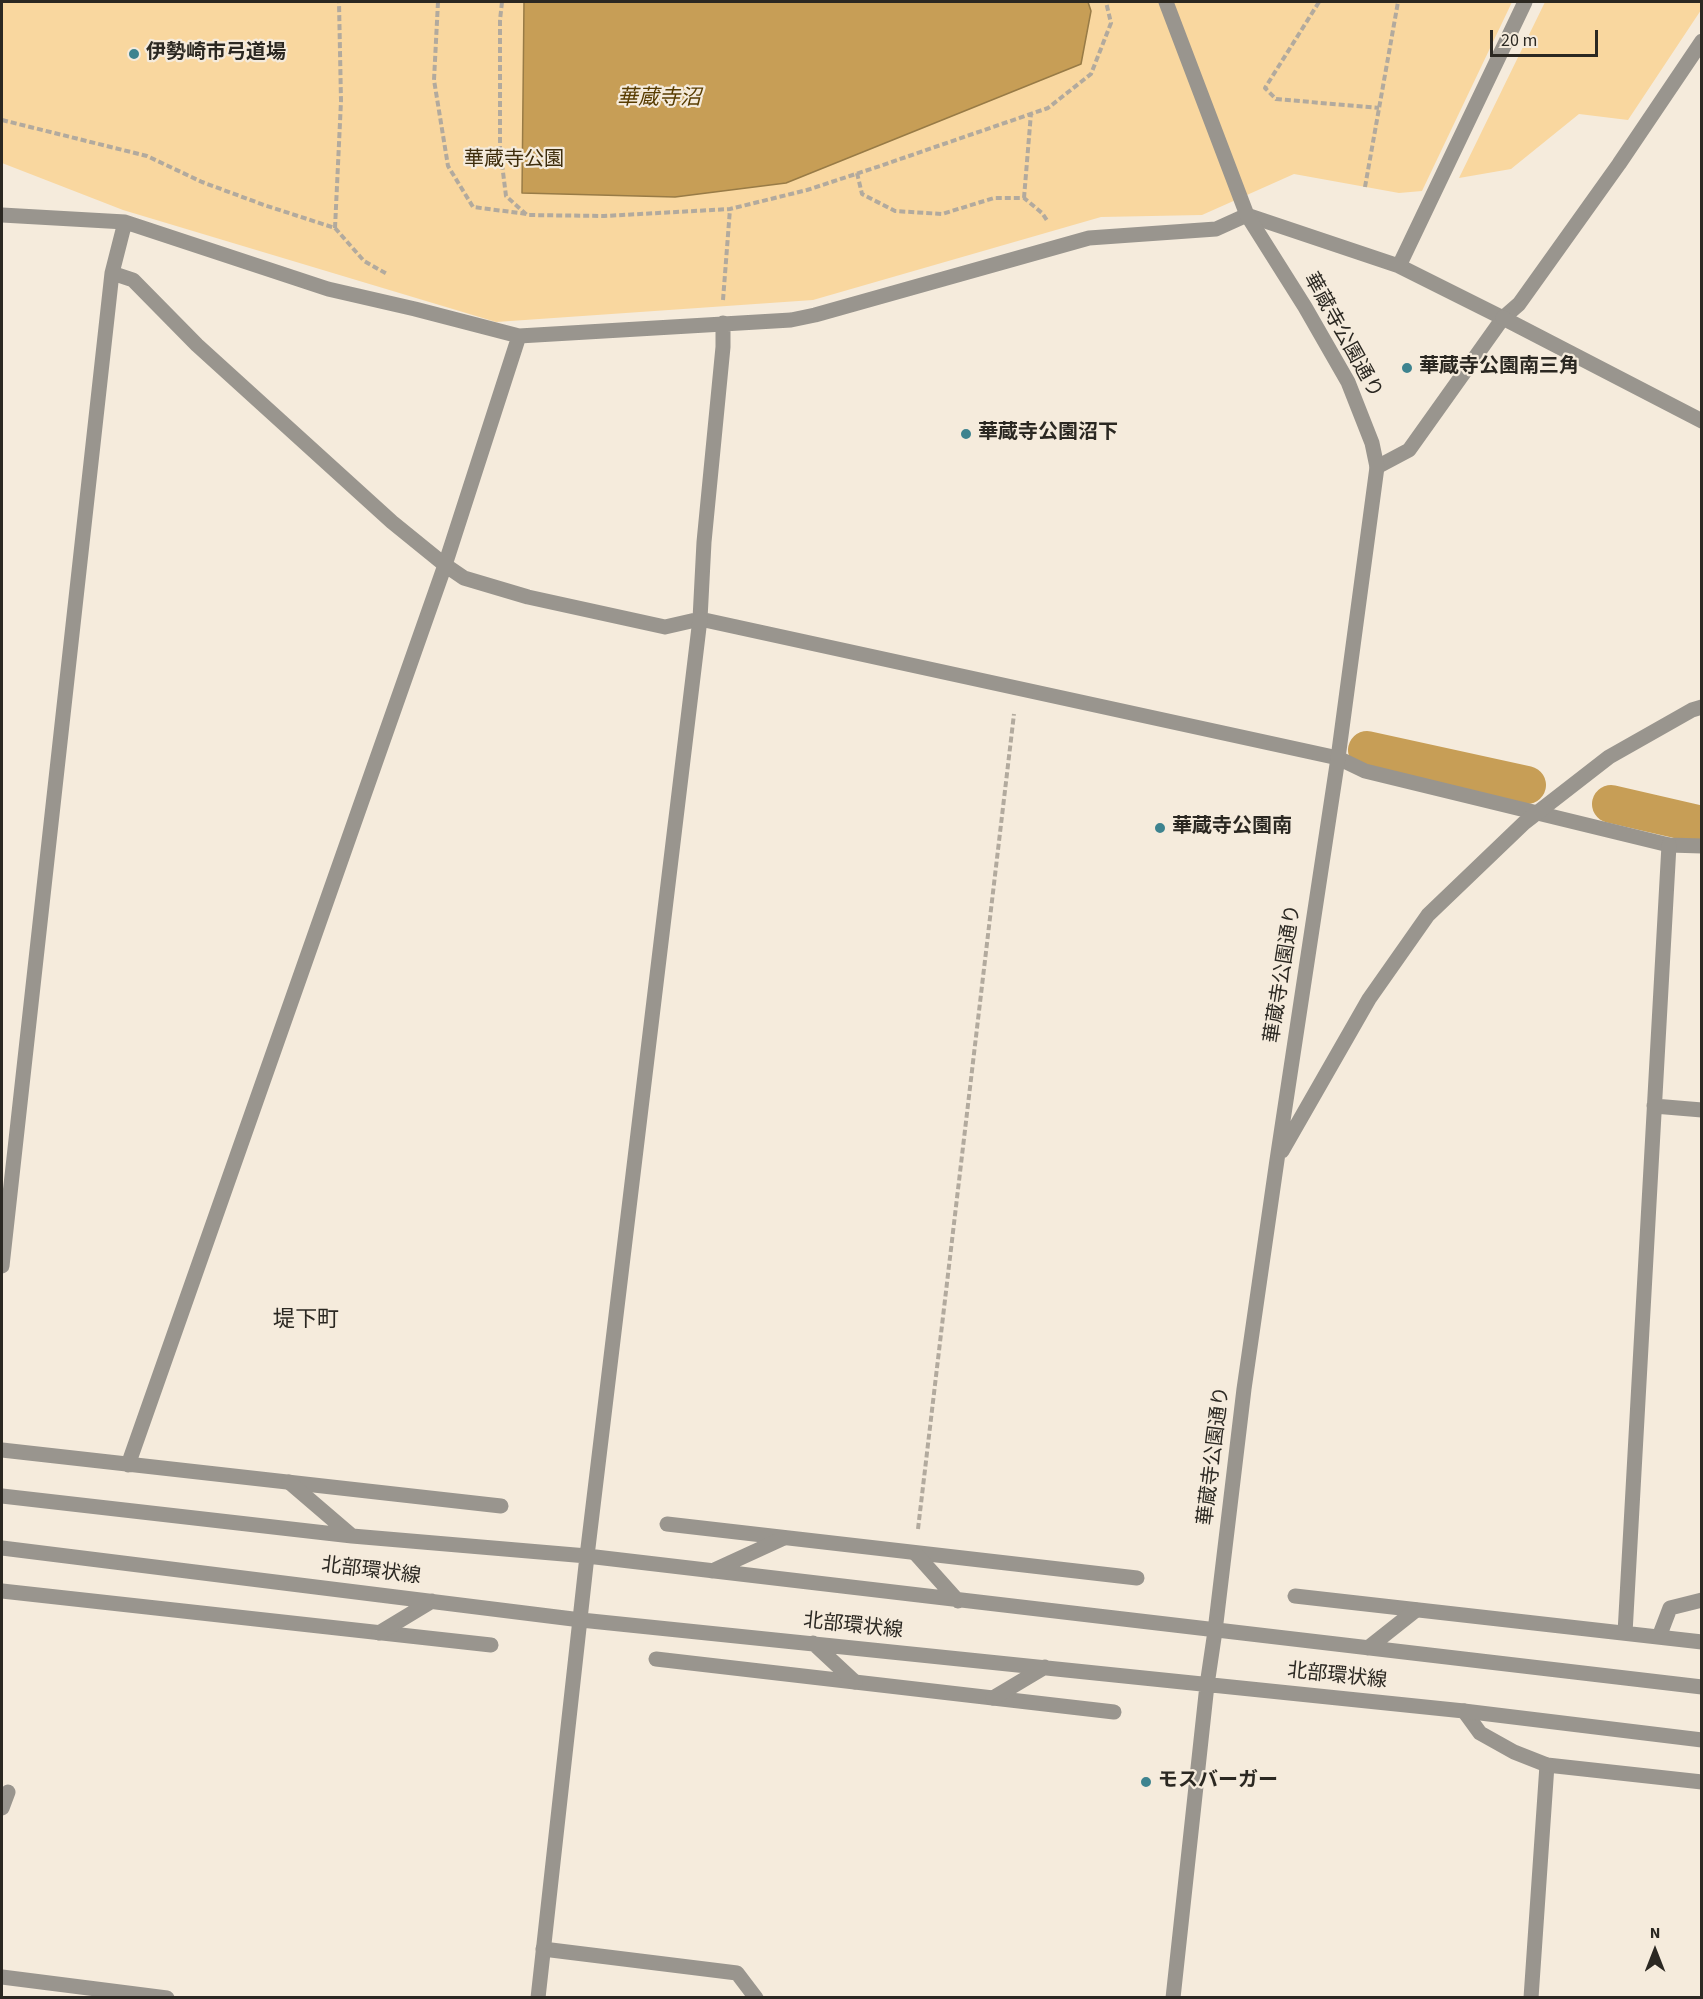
<!DOCTYPE html>
<html>
<head>
<meta charset="utf-8">
<style>
	body { margin:0 }
	#map { position:relative; width:1703px; height:1999px; overflow:hidden; background:#f5ebdc; font-family:"Source Sans 3",sans-serif }
	canvas { display:block }
	.frame { position:absolute; inset:0; border:3px solid #2b2822; pointer-events:none }
	.north { position:absolute; left:1625px; top:1921px; width:60px; height:60px; -webkit-text-stroke:4px #f5ebdc; paint-order:stroke; rotate:0deg; font-size:16px; font-weight:700; line-height:24px; text-align:center; color:#2b2822 }
	.north::after { content:''; display:block; margin:auto; width:21px; height:27px; background:#2b2822; clip-path:polygon(50% 0,100% 100%,50% 72%,0 100%) }
	.scale { position:absolute; left:1490px; top:30px; width:108px; height:27px; box-sizing:border-box; border:3px solid #2b2822; border-top:0; padding-left:8px; font-size:18px; line-height:21px; white-space:nowrap; color:#2b2822; -webkit-text-stroke:4px #f5ebdc; paint-order:stroke }
</style>
</head>
<body>
<div id="map">
<canvas width="1703" height="1999"></canvas>
<div class="frame"></div>
<div class="north">N</div>
<div class="scale">20 m</div>
</div>
<script>
const c = document.querySelector('canvas').getContext('2d');
c.lineJoin = 'round';
function paint(path, color) {
  c.fillStyle = color;
  c.fill(path, 'evenodd');
}
function shape(rows) {
  const path = new Path2D();
  for (const r of rows) {
    path.moveTo(r[0], r[1]);
    for (let i = 2; i < r.length; i += 2) path.lineTo(r[i], r[i + 1]);
  }
  return path;
}
function stroke(path, color, width, dash) {
  c.strokeStyle = color;
  c.lineWidth = width;
  c.lineCap = dash ? 'butt' : 'round';
  c.setLineDash(dash || []);
  c.stroke(path);
}
function drawText(font, color, halo, rows, align = 'center') {
  c.font = font + ' "Source Sans 3","Noto Sans JP",sans-serif';
  c.lineWidth = 4.5;
  c.setLineDash([]);
  c.textBaseline = 'middle';
  c.strokeStyle = halo;
  c.fillStyle = color;
  for (const [text, x, y, turn = 0] of rows) {
    c.save();
    c.translate(x, y);
    c.rotate((+turn || 0) * Math.PI / 180);
    c.textAlign = isNaN(turn) ? turn : align;
    if (halo) c.strokeText(text, 0, 0);
    c.fillText(text, 0, 0);
    c.restore();
  }
}
const green = shape([
	[2,2,1512,2,1422,191,1399,193,1294,174,1202,215,1101,217,813,300,496,322,123,210,2,163],
	[1545,2,1701,2,1701,10,1628,120,1579,114,1511,169,1459,178]
]);
const water = shape([
	[524,2,1088,2,1091,11,1081,64,786,183,675,197,522,193,524,2]
]);
const canal = shape([
	[1367,750,1527,785],
	[1611,804,1702,825]
]);
const path = shape([
	[438,2,434,80,448,166,473,207,527,214],
	[502,2,500,20,500,148,506,196,527,215,604,216,730,209,807,190,880,166,1048,108,1091,74,1111,23,1106,2],
	[1319,2,1265,88,1276,99,1379,108],
	[2,120,147,156,202,182,264,205,335,228,364,261,387,274],
	[857,173,862,194,895,211,942,214,994,198,1024,198,1042,213,1048,222],
	[1365,187,1398,2],
	[1024,198,1031,113],
	[335,228,341,101,339,2],
	[723,300,730,209],
	[918,1529,1014,714]
]);
const service = shape([
	[1247,215,1399,266,1503,318],
	[1399,266,1525,2],
	[1377,467,1409,450,1503,318,1519,304,1619,164,1702,41],
	[1338,758,1365,771,1669,845,1702,846],
	[1531,1998,1547,1765]
]);
const minor = shape([
	[2,215,125,222,328,289,415,309,519,336,791,320,815,315,1089,238,1216,229,1247,215],
	[112,273,133,280,197,345,392,522,445,565,464,578,528,597,665,627,700,619,1338,758],
	[1503,318,1702,421],
	[700,619,704,542,723,347,723,323],
	[1654,1106,1702,1110],
	[2,1266,112,273,125,222],
	[2,1450,501,1506],
	[128,1465,445,565,519,336],
	[667,1524,1137,1578],
	[2,1591,491,1645],
	[1295,1596,1702,1642],
	[1625,1633,1669,845],
	[1659,1637,1670,1608,1702,1600],
	[656,1659,1114,1712],
	[1464,1711,1480,1733,1514,1752,1547,1765,1702,1782],
	[2,1808,8,1792],
	[543,1949,737,1973,756,1998],
	[2,1977,167,1998]
]);
const tertiary = shape([
	[1166,2,1247,215,1305,307,1348,382,1372,443,1377,467,1338,758,1277,1160,1244,1389,1215,1631,1207,1685,1173,1998],
	[1282,1151,1369,999,1428,915,1524,823,1609,757,1692,710,1702,707],
	[289,1482,352,1536],
	[2,1496,352,1536,587,1556,1702,1687],
	[2,1548,581,1620,1464,1711,1702,1740],
	[915,1553,958,1601],
	[712,1571,784,1538],
	[379,1633,432,1601],
	[813,1643,855,1682],
	[1368,1648,1416,1610],
	[993,1698,1045,1667],
	[538,1998,587,1556,700,619]
]);
const markers = [
	[134,54,6,"#3d838f"],
	[1407,368,6,"#3d838f"],
	[966,434,6,"#3d838f"],
	[1160,828,6,"#3d838f"],
	[1146,1782,6,"#3d838f"]
];
const poiNames = [
	["伊勢崎市弓道場",146,54],
	["華蔵寺公園南三角",1419,368],
	["華蔵寺公園沼下",978,434],
	["華蔵寺公園南",1172,828],
	["モスバーガー",1158,1782]
];
const parkNames = [
	["華蔵寺公園",514,161]
];
const streetNames = [
	["華蔵寺公園通り",1342,336,61],
	["華蔵寺公園通り",1284,974,-81],
	["華蔵寺公園通り",1215,1456,-83],
	["北部環状線",371,1572,7],
	["北部環状線",853,1627,6],
	["北部環状線",1337,1677,6]
];
const waterNames = [
	["華蔵寺沼",659,99]
];
const quarterNames = [
	["堤下町",306,1321]
];
paint(green, '#f9d79f');
paint(water, '#c79e56');
stroke(water, '#987b46', 1.5);
stroke(canal, '#c79e56', 38);
stroke(path, '#b2aa9e', 4, [6, 3]);
stroke(service, '#99958e', 15);
stroke(minor, '#99958e', 15);
stroke(tertiary, '#99958e', 15);
for (const [x, y, r, color] of markers) {
  const dot = new Path2D();
  dot.arc(x, y, r, 0, 2 * Math.PI);
  c.fillStyle = color;
  c.fill(dot);
  stroke(dot, '#f5ebdc', 2);
}
drawText('bold 20px', '#2b2822', '#f5ebdc', poiNames, 'left');
drawText('20px', '#3e2d0c', '#f5ebdc', parkNames);
drawText('20px', '#2b2822', '#f5ebdc', streetNames);
drawText('italic 21px', '#583c00', '#f5ebdc', waterNames);
drawText('22px', '#2b2822', '#f5ebdc', quarterNames);
</script>
</body>
</html>
